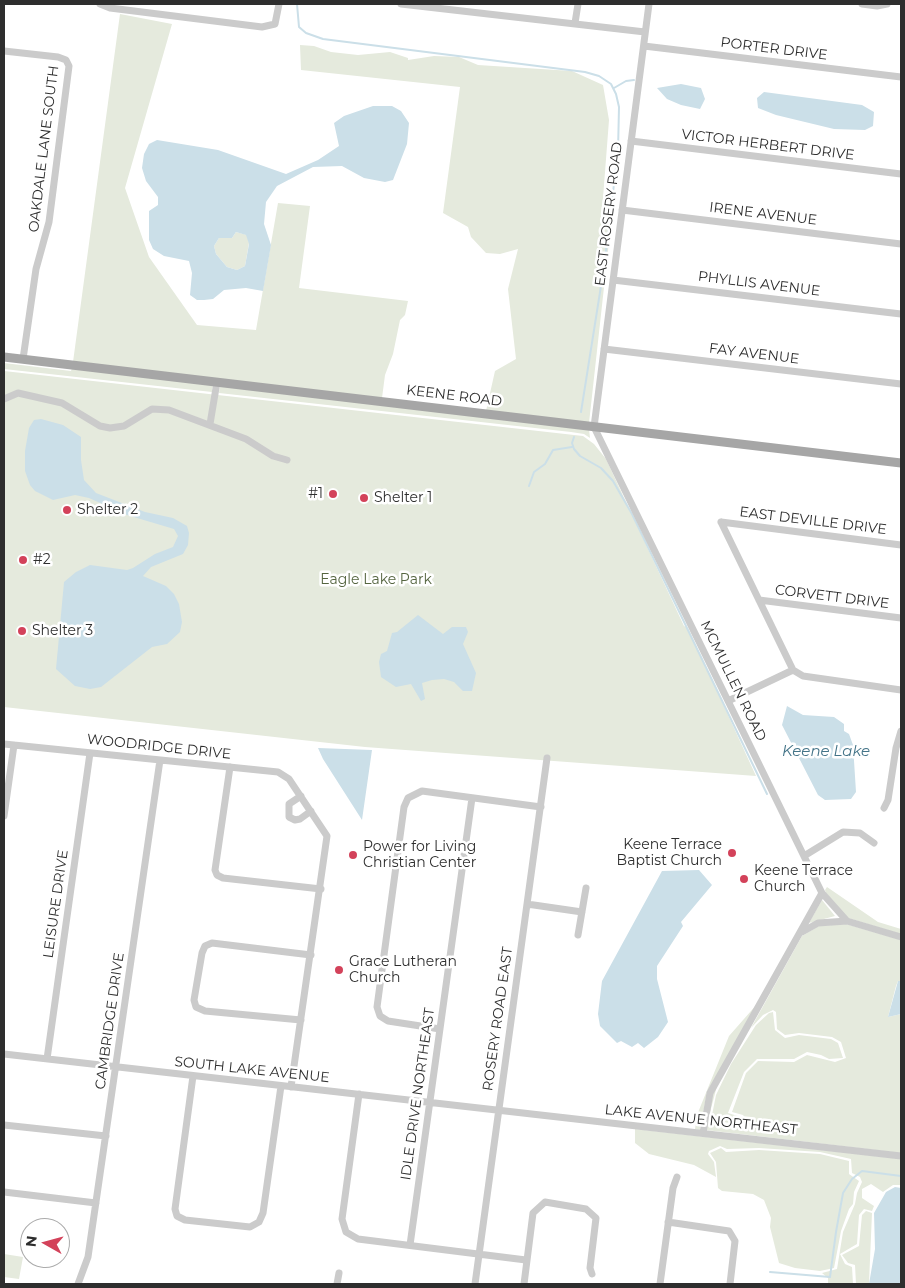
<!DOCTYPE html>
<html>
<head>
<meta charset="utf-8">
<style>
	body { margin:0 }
	#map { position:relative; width:905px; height:1288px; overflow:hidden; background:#fff; font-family:Montserrat,sans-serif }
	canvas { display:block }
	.frame { position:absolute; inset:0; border:5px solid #2e2e2e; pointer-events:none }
	.north { position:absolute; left:20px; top:1218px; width:50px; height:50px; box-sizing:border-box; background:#fff; border:1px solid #ababab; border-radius:50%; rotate:277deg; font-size:14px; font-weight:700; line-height:20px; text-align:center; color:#2e2e2e }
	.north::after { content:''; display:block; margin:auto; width:18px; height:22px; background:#d3425a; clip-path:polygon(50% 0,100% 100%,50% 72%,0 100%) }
</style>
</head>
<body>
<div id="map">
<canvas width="905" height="1288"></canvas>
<div class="frame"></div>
<div class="north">N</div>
</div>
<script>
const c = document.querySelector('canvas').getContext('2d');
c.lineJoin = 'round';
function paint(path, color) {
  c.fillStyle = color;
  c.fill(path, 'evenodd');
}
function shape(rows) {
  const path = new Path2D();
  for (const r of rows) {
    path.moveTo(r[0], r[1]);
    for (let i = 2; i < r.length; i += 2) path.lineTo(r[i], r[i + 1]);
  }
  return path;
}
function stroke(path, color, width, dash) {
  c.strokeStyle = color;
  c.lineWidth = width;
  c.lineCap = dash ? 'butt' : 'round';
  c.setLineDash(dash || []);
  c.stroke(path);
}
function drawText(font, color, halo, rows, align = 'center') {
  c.font = font + ' Montserrat,sans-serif';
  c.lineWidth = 5;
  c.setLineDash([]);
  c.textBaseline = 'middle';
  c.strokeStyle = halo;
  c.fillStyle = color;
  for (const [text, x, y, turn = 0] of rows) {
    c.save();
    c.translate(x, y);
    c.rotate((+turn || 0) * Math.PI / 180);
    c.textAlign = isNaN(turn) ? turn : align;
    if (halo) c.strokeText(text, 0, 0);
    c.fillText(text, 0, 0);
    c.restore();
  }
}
const green = shape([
	[120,14,172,24,125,188,149,257,197,325,256,330,278,203,310,206,299,288,408,301,405,315,400,320,393,354,385,375,382,398,73,362],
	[300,45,314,46,331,52,358,55,390,52,408,58,408,60,434,56,459,57,478,65,572,71,603,85,609,120,601,224,611,224,589,423,486,411,495,371,516,359,508,289,518,249,500,254,486,253,471,237,468,227,443,213,460,87,301,70],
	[236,232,247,235,249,243,245,266,237,270,227,267,216,254,214,246,219,238,232,238],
	[4,363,71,371,72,368,213,384,212,392,4,369],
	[4,371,583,436,594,444,606,459,684,626,688,628,756,776,365,747,4,707],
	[220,385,589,429,590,438,584,434,571,432,219,393],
	[827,887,878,922,901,929,901,934,848,918,826,893,825,890],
	[822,900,835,916,809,923],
	[846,924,901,940,901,981,898,981,896,986,888,1017,901,1014,901,1153,706,1130,713,1094,717,1086,709,1116,712,1121,737,1127,747,1124,747,1120,743,1115,732,1112,746,1073,758,1061,794,1062,807,1055,835,1062,846,1058,841,1042,832,1037,799,1033,785,1035,777,1029,776,1012,773,1010,763,1015,751,1028,802,936,819,926],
	[758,1003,707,1092,700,1130,695,1129,697,1115,729,1036],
	[773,1012,775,1030,785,1038,799,1035,831,1039,838,1043,843,1058,829,1059,821,1055,807,1052,794,1059,757,1059,744,1072,728,1113,741,1117,745,1121,738,1125,715,1120,712,1115,716,1095,731,1064,756,1025,769,1013],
	[635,1129,901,1159,901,1185,893,1185,883,1192,871,1184,862,1189,862,1198,874,1206,872,1211,864,1209,859,1215,857,1244,840,1254,845,1264,852,1267,853,1284,828,1284,828,1278,822,1273,837,1269,843,1232,855,1204,857,1193,862,1182,860,1177,852,1173,851,1159,820,1152,759,1148,727,1149,720,1146,709,1151,708,1154,714,1162,716,1177,694,1165,649,1154,635,1143],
	[721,1148,726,1152,759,1150,820,1154,849,1161,849,1174,859,1181,854,1192,853,1204,849,1209,841,1231,834,1268,820,1271,795,1268,779,1263,770,1227,771,1218,764,1200,753,1194,722,1191,718,1188,716,1162,710,1153],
	[866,1211,872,1213,869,1283,856,1284,855,1265,848,1263,842,1255,859,1246,862,1215],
	[4,1254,23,1257,19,1279,4,1277]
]);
const water = shape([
	[681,84,701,88,705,99,700,109,681,105,667,99,657,88],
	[764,92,862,105,874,112,873,126,865,130,834,129,776,115,758,108,757,98],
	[373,106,392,106,401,111,409,123,407,144,393,180,385,182,364,178,342,166,313,167,277,186,266,202,264,224,271,245,263,291,246,288,224,290,213,299,204,300,197,300,190,295,192,273,189,261,164,256,153,249,149,240,149,211,158,205,158,197,146,181,142,168,144,154,149,144,157,140,218,150,286,174,318,160,339,146,334,123,344,116],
	[236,232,246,235,249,244,245,266,237,270,227,267,216,254,214,246,219,238,232,238],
	[41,419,63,425,81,437,81,460,84,480,96,493,145,512,173,518,187,526,189,533,188,545,183,554,151,567,143,576,166,586,174,594,179,604,182,622,180,632,167,644,152,647,101,687,90,689,75,686,56,669,64,582,76,572,90,565,127,570,133,568,155,554,173,547,178,536,174,529,127,515,89,498,75,495,53,500,35,491,30,485,25,471,25,451,29,428,34,420],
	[418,615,443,634,452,627,466,627,468,632,463,644,476,673,472,691,463,691,454,682,444,679,432,680,422,683,425,699,421,701,411,684,396,687,381,677,379,662,381,654,387,651,392,633,397,632],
	[787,706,803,715,834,717,844,724,844,731,849,734,853,745,856,792,851,799,825,800,818,795,782,725],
	[318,748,372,750,362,820,323,759],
	[699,870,712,885,681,922,683,926,657,966,657,979,668,1022,658,1037,644,1048,638,1043,632,1047,621,1041,617,1043,600,1026,598,1014,602,981,662,871],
	[898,981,901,981,901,1014,888,1017],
	[895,1187,901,1188,901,1284,869,1284,875,1249,874,1213,886,1192]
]);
const stream = shape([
	[297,4,299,27,306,33,323,39,585,72,599,76,611,84,616,94,619,107,618,151,604,267,581,412],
	[614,88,626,81,634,80],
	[574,437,572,443,574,449,580,456,601,468,613,481,632,514,767,794],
	[529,486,534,472,545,464,553,450,572,447],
	[770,1272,830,1277,836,1232,843,1193,852,1179,862,1171,901,1176]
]);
const minor = shape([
	[100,4,110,8,262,27,275,24,279,4],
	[401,4,645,32],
	[649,4,594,427,822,893,847,921,901,937],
	[862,4,877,6,887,4],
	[575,23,578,4],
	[644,46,901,77],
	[4,51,58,57,66,60,69,66,49,222,36,269,23,359],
	[631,141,901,174],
	[622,210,901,244],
	[613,280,901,314],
	[604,349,901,384],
	[4,399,18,393,62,403,100,426,110,428,124,426,152,409,169,410,246,439,273,456,287,460],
	[210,424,217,382],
	[721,522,901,545],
	[721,522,793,670],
	[759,600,901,618],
	[728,701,793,670,803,676,901,690],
	[4,744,278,772,289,779,327,836,291,1087],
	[230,767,215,870,217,875,223,878,321,889],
	[301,796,289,804,289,817,295,820,300,819,311,811],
	[884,808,888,800,896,748,901,731],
	[4,816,14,745],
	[804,856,843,832,860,833,874,843],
	[527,904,582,912],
	[802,932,818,923,847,921],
	[578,935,586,888],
	[301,1020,205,1011,196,1007,194,1000,202,953,205,946,212,943,311,955],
	[440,1029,388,1021,380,1016,377,1007,404,807,408,798,422,791,541,807],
	[4,1054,901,1156],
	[47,1059,90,753],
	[193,1076,175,1209,177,1216,185,1220,250,1227,259,1222,263,1213,281,1086],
	[359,1094,342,1219,346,1232,358,1239,526,1260],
	[4,1125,106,1136],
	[703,1133,710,1093,822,893],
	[4,1192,96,1203],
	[668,1222,729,1231,735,1241,730,1284],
	[410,1245,472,798],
	[78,1284,88,1257,160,760],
	[337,1284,339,1273],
	[475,1284,547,758],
	[524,1284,533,1213,545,1202,586,1209,596,1218,590,1268,592,1274],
	[660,1284,673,1188,677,1177]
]);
const major = shape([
	[4,357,901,463]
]);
const markers = [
	[333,494,5,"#d3425a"],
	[364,498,5,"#d3425a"],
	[67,510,5,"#d3425a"],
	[23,560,5,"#d3425a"],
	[22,631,5,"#d3425a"],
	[732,853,5,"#d3425a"],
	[353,855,5,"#d3425a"],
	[744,879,5,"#d3425a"],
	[339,970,5,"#d3425a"]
];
const streetNames = [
	["PORTER DRIVE",774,49,7],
	["VICTOR HERBERT DRIVE",768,145,7],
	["OAKDALE LANE SOUTH",44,149,-83],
	["EAST ROSERY ROAD",609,214,-83],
	["IRENE AVENUE",763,214,7],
	["PHYLLIS AVENUE",759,284,7],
	["FAY AVENUE",754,354,7],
	["KEENE ROAD",454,396,7],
	["EAST DEVILLE DRIVE",813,521,7],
	["CORVETT DRIVE",832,597,7],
	["MCMULLEN ROAD",733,681,64],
	["WOODRIDGE DRIVE",159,747,6],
	["LEISURE DRIVE",56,904,-82],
	["ROSERY ROAD EAST",498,1019,-82],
	["CAMBRIDGE DRIVE",110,1021,-82],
	["SOUTH LAKE AVENUE",252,1070,6],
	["IDLE DRIVE NORTHEAST",418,1094,-82],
	["LAKE AVENUE NORTHEAST",701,1120,6]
];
const poiNames = [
	["#1",323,494,"right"],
	["Shelter 1",374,498],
	["Shelter 2",77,510],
	["#2",33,560],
	["Shelter 3",32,631],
	["Keene Terrace",722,845,"right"],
	["Baptist Church",722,861,"right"],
	["Power for Living",363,847],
	["Christian Center",363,863],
	["Keene Terrace",754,871],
	["Church",754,887],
	["Grace Lutheran",349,962],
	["Church",349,978]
];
const parkNames = [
	["Eagle Lake Park",376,580]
];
const waterNames = [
	["Keene Lake",826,752]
];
paint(green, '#e5eadd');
paint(water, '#cbdfe8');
stroke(stream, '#cbdfe8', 2);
stroke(minor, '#cbcbcb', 7);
stroke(major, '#a6a6a6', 9);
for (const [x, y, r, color] of markers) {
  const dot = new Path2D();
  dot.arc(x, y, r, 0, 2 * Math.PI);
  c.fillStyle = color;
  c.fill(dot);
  stroke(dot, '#fff', 2);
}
drawText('14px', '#2e2e2e', '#fff', streetNames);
drawText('14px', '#2e2e2e', '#fff', poiNames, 'left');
drawText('14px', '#556540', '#fff', parkNames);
drawText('italic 15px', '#447488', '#fff', waterNames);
</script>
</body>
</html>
